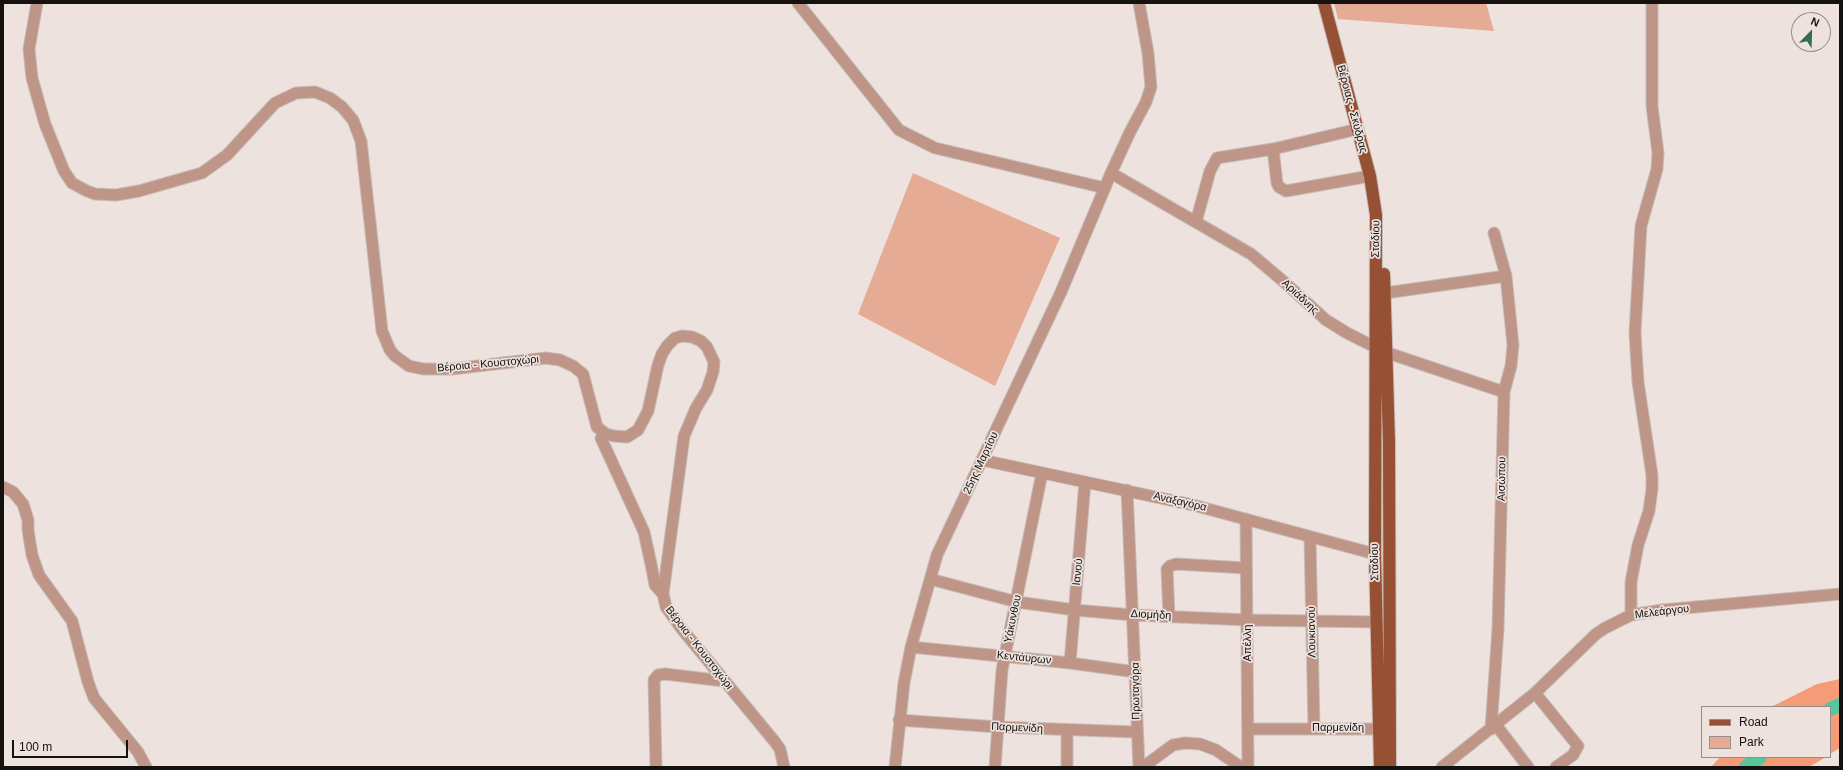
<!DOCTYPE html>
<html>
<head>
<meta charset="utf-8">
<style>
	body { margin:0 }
	#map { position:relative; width:1843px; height:770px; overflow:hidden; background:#ede2dd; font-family:Arial,sans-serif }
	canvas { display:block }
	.frame { position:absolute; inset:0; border:4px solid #14110f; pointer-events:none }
	.legend { position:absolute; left:1701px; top:706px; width:130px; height:52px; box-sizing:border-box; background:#ede2dd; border:1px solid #968e8b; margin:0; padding:5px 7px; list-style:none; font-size:12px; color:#14110f }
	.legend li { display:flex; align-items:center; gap:8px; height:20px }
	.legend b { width:20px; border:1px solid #968e8b }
	.north { position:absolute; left:1791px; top:12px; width:40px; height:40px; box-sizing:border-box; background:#ede2dd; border:1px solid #968e8b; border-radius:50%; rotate:23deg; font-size:11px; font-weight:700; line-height:16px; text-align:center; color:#14110f }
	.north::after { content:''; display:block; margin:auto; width:14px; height:18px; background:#316c56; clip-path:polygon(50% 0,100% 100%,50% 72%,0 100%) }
	.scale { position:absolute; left:12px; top:740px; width:116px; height:18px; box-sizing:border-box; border:2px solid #14110f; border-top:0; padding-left:5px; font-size:12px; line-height:14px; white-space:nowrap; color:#14110f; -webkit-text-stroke:3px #ede2dd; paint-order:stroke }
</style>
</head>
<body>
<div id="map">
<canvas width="1843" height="770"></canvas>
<div class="frame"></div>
<ul class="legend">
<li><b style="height:5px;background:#965135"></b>Road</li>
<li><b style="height:11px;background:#e5ab95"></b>Park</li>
</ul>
<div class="north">N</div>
<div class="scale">100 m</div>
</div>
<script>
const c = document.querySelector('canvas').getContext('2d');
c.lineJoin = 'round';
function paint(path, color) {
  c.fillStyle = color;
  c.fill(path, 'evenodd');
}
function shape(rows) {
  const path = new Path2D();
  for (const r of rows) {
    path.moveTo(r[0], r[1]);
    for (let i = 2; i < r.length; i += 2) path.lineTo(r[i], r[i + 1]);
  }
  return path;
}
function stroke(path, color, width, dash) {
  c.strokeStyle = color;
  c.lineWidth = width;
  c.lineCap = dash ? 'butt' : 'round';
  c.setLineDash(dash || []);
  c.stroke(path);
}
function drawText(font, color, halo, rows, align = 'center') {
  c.font = font + ' Arial,sans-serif';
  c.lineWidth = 3.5;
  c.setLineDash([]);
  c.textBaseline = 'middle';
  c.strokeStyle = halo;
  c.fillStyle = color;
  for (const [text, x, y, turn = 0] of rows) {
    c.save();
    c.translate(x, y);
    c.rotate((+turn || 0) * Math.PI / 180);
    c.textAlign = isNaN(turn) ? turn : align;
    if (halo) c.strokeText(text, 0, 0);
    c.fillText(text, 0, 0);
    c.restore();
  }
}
const green = shape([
	[1334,3,1486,3,1494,31,1338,19],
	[913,173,1060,238,995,386,858,314]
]);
const forest = shape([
	[1840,679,1840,748,1830,754,1830,707,1771,707,1817,684],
	[1720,757,1826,757,1809,767,1711,767]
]);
const river = shape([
	[1830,709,1840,705],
	[1746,767,1760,757]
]);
const minor = shape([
	[37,3,29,49,32,78,45,124,64,171,72,183,87,191,95,194,116,195,139,191,202,173,227,155,275,103,296,93,315,92,330,98,342,107,353,120,361,141,382,331,390,350,395,356,409,366,423,369,452,369,546,358,560,360,573,366,583,374,597,427,606,434,614,436,627,437,638,430,648,411,658,365,662,354,667,346,675,338,682,336,692,337,701,341,707,347,714,362,713,372,707,390,696,408,684,436,663,594,666,607,681,628,775,742,780,749,784,767],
	[798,3,899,130,935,148,1105,188],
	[1273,149,1277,183,1279,187,1286,191,1370,176],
	[1111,173,1251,254,1283,281,1326,320,1347,333,1385,352,1504,392],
	[1196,222,1210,171,1217,158,1273,149,1358,129],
	[1385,293,1506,276],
	[606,434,601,438,644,532,651,564,655,585,663,594],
	[982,460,1193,505,1375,554],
	[3,487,13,492,23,504,28,520,28,530,32,555,39,575,72,621,88,682,94,698,138,752,146,767],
	[1127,490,1139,767],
	[1246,519,1248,767],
	[1310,537,1314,728],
	[930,579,1017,602,1075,610,1133,615,1248,620,1377,622],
	[1631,615,1631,582,1638,545,1649,511,1652,489,1652,475,1638,382,1635,333,1641,226,1657,169,1658,153,1652,106,1652,3],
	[1169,616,1167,569,1170,566,1176,564,1246,568],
	[911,647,1070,663,1136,672],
	[1070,663,1085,482],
	[1535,693,1578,746,1573,755,1556,767],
	[899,720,998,727,1136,732],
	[1496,725,1528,767],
	[1248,729,1379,729],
	[1491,729,1498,629,1504,392,1511,366,1513,345,1506,276,1494,233],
	[1067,730,1067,767],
	[656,767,654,680,658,675,665,674,724,681],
	[895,767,904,683,911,647,937,555,1061,292,1111,173,1130,132,1146,102,1151,87,1148,53,1139,3],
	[995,767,1002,670,1042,473],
	[1143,767,1173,745,1185,743,1200,744,1216,750,1241,767],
	[1442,767,1535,693,1596,634,1605,628,1631,615,1662,610,1840,594]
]);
const major = shape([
	[1324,3,1370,176,1376,215,1375,554,1380,767],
	[1384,274,1389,442,1390,767]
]);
const streetNames = [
	["Βέροιας - Σκύδρας",1352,109,75],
	["Σταδίου",1376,239,-89],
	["Αριάδνης",1300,297,43],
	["Βέροια - Κουστοχώρι",488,364,-5],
	["25ης Μαρτίου",981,463,-65],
	["Αισώπου",1502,479,-89],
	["Αναξαγόρα",1180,502,13],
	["Σταδίου",1375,562,-91],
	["Ιανού",1078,572,-85],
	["Μελεάργου",1662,612,-7],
	["Διομήδη",1151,615,3],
	["Υάκυνθου",1013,619,-78],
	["Λουκιανού",1312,632,-91],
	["Απέλλη",1248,643,-90],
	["Βέροια - Κουστοχώρι",699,648,52],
	["Κεντάυρων",1024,658,6],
	["Πρωταγόρα",1136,691,-91],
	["Παρμενίδη",1017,728,3],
	["Παρμενίδη",1338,728]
];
paint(green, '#e5ab95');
paint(forest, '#f69b78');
stroke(river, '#56c69d', 14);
stroke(minor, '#c6bcb8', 13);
stroke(major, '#c6bcb8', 14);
stroke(minor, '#be9586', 11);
stroke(major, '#965135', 12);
drawText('11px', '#14110f', '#ede2dd', streetNames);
</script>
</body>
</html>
